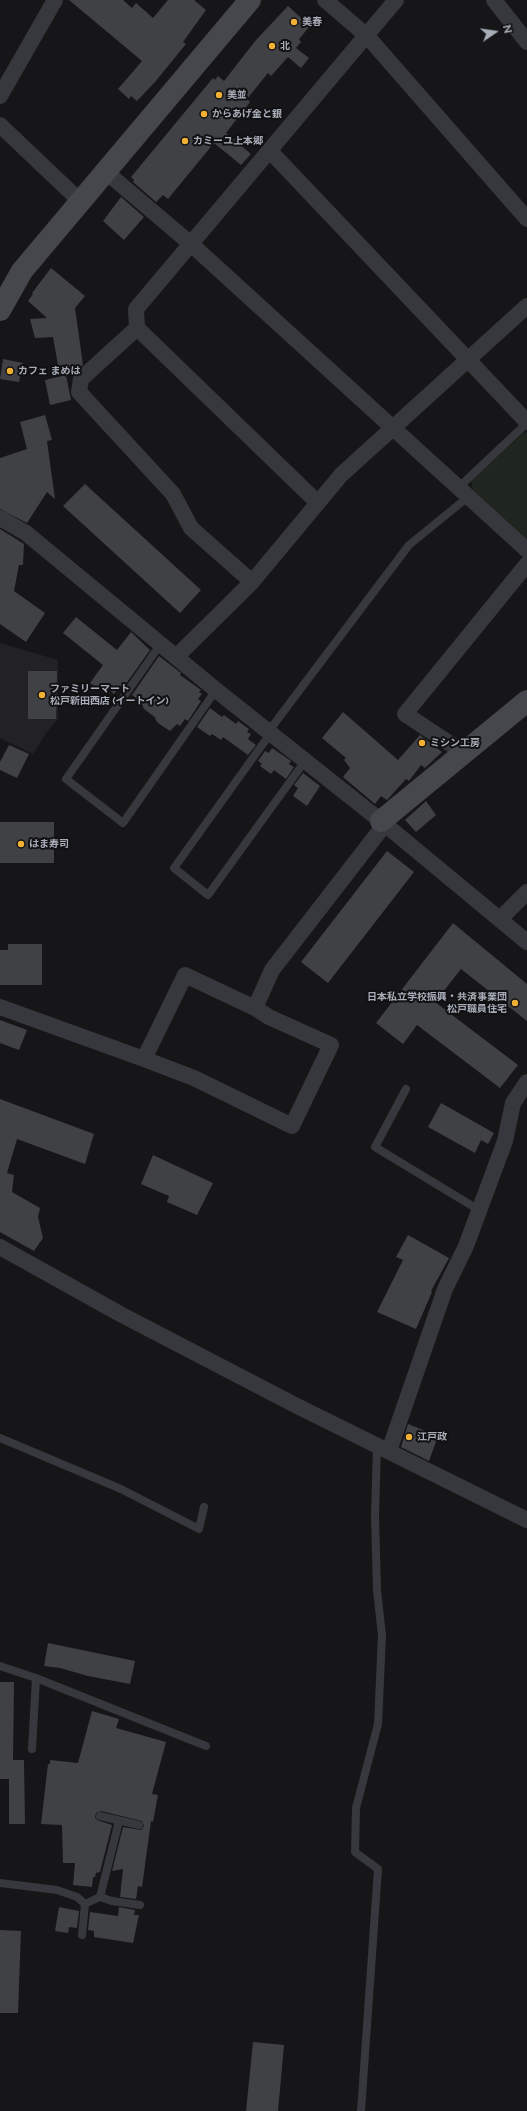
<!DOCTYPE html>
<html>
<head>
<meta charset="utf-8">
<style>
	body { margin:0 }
	#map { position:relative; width:527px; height:2111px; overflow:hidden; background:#161618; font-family:Raleway,sans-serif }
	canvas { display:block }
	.north { position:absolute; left:475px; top:12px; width:40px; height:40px; -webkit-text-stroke:3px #111113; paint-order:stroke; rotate:77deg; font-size:11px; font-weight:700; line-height:16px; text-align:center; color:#a8adb8 }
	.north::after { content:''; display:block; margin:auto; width:14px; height:18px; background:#a8adb8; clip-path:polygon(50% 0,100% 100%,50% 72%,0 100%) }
</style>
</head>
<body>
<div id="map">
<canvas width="527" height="2111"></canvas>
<div class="north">N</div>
</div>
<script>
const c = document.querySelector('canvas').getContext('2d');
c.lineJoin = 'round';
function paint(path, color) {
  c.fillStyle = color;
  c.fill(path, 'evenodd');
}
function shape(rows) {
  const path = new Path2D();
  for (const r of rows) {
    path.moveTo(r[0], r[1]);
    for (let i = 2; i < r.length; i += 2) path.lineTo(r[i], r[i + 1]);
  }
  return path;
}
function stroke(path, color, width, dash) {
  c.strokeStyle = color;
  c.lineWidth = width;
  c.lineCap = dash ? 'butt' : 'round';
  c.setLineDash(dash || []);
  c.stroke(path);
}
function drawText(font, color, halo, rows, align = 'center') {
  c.font = font + ' Raleway,"Noto Sans JP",sans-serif';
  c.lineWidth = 4;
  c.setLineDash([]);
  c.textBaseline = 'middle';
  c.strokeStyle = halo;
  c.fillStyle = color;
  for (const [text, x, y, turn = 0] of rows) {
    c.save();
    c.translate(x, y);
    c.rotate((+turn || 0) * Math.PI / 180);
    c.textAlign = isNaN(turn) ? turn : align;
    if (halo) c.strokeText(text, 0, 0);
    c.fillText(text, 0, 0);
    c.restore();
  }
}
const built = shape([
	[0,643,58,660,58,719,46,733,33,754,0,738]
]);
const green = shape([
	[527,432,527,539,473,490,471,481,523,433]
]);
const building = shape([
	[69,0,123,0,132,8,136,3,153,18,168,0,194,0,206,10,183,42,186,44,155,82,137,101,131,96,129,99,118,89,142,61],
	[288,6,310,26,299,39,301,42,296,48,309,58,301,68,288,57,271,76,268,73,247,99,250,102,226,133,251,154,241,165,214,143,168,199,163,195,156,202,133,182,134,180,131,177,213,78,215,80,218,76,224,81,256,40],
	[121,197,144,217,124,240,103,221],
	[51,268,85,296,75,308,83,365,80,367,59,371,53,337,35,338,30,319,47,318,28,301,33,294,32,293],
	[3,359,23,363,19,382,0,379],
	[66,375,71,400,50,405,45,380],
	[45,415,52,440,47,441,55,499,47,492,27,523,0,509,0,458,27,449,20,422],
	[85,484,201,590,180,613,63,506],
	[0,529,24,544,23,565,19,565,14,591,45,613,26,642,0,624],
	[76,617,117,650,131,632,150,650,123,688,120,686,114,694,106,687,103,692,90,683,103,665,63,633],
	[159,656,181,673,180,675,201,690,199,692,202,694,198,699,201,701,188,721,185,719,180,726,177,724,170,731,158,723,155,719,156,718,144,709,141,702,132,695],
	[28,671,57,671,56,719,28,719],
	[210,708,222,717,224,715,236,724,238,721,249,729,247,732,251,734,248,739,256,745,248,755,223,737,221,740,212,734,210,736,197,727],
	[343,712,398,760,420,735,442,752,425,768,421,765,409,781,406,779,387,800,381,796,375,804,343,777,350,768,344,760,346,758,322,738],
	[9,745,29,754,17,778,0,770,0,762],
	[272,748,291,761,289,764,294,767,286,779,274,770,271,774,260,766,262,764,258,761,265,751,269,753],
	[303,773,320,786,307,806,293,796,298,788,294,785],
	[426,801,436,815,416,832,405,820],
	[0,822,54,822,54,863,0,863],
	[387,851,414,872,328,983,301,962],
	[453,923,527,984,527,1021,461,969,435,1002,518,1065,500,1088,417,1025,403,1044,376,1023],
	[8,944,42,944,42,985,0,985,0,950,8,950],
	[0,1020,27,1030,19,1050,0,1043],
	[0,1099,94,1134,85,1164,17,1139,7,1173,14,1175,12,1192,40,1208,38,1217,43,1238,34,1251,0,1232],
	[441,1103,494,1133,488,1144,481,1140,475,1153,428,1127],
	[153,1155,213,1183,197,1215,167,1202,169,1196,141,1184],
	[408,1235,449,1258,431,1291,432,1292,416,1329,377,1312,403,1260,396,1257],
	[408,1424,438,1436,429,1461,401,1447],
	[48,1643,135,1661,130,1684,88,1676,60,1668,44,1666],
	[0,1682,14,1682,13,1760,24,1760,25,1824,9,1824,9,1779,0,1779],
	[92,1711,119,1719,116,1728,166,1742,152,1794,158,1795,153,1822,151,1821,142,1887,138,1886,136,1899,120,1897,123,1869,112,1871,123,1827,141,1830,144,1826,142,1821,101,1811,96,1813,95,1817,97,1820,112,1825,100,1872,96,1873,95,1877,93,1877,92,1887,73,1885,75,1863,63,1863,62,1825,41,1824,48,1764,50,1764,50,1760,78,1763],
	[59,1907,79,1911,77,1928,69,1927,68,1933,55,1931],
	[119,1907,135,1910,134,1915,139,1915,133,1943,94,1937,94,1931,88,1930,90,1912,118,1916],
	[0,1930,21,1931,18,2013,0,2013],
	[253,2042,284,2045,278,2111,246,2111]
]);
const lane = shape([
	[458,488,527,423],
	[160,645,66,779,123,823,216,690],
	[268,732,409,545,468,497],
	[270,734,174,868,208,895,305,761],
	[406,1089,375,1147,479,1210],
	[0,1438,121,1489,199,1529,204,1507],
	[0,1666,36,1678,206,1746],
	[32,1749,36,1678],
	[100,1816,139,1825],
	[0,1883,57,1890,77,1897,85,1904,100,1897,119,1821],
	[100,1897,112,1901,140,1905],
	[82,1935,85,1904],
	[361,2111,378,1869,355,1852,356,1808,378,1724,382,1635,377,1590,375,1516,377,1445]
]);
const street = shape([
	[325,0,367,36,527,219],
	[494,0,527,42],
	[0,96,55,0],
	[0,125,80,201],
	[270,151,527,422],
	[106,172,191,244,527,550],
	[137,328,81,379,79,392,173,494,191,528,252,582],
	[317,502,137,328,136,309,396,0],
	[0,518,26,533,216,690,381,821,527,942],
	[176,657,252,582,341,475,527,306],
	[464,753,405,714,527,564],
	[500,919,527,892],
	[0,1007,144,1059],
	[255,1008,269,1017,331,1045,292,1126,194,1078,144,1059,185,975,255,1008,272,970,385,824],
	[0,1247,122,1315,295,1405,527,1520],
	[389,1451,445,1289,466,1246,505,1141,513,1103,527,1082]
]);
const secondary = shape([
	[0,310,22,271,250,0],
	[381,821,527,701]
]);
const markers = [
	[294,22,4,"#f2b134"],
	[272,46,4,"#f2b134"],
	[219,95,4,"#f2b134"],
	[204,114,4,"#f2b134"],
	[185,141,4,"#f2b134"],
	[10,371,4,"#f2b134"],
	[42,695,4,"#f2b134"],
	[422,743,4,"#f2b134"],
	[21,844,4,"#f2b134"],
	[515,1003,4,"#f2b134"],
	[409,1437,4,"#f2b134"]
];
const poiNames = [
	["美春",302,22],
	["北",280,46],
	["美並",227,95],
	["からあげ金と銀",212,114],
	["カミーユ上本郷",193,141],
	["カフェ まめは",18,371],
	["ファミリーマート",50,689],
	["松戸新田西店 (イートイン)",50,701],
	["ミシン工房",430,743],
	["はま寿司",29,844],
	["日本私立学校振興・共済事業団",507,997,"right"],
	["松戸職員住宅",507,1009,"right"],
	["江戸政",417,1437]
];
paint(built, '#222225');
paint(green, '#1e261f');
paint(building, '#404145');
stroke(lane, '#37383d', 8);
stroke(street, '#37383d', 16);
stroke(secondary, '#45474d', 22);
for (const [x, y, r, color] of markers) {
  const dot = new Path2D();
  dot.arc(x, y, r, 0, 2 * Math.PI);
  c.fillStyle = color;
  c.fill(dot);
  stroke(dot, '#111113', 1.5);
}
drawText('bold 10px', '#a8adb8', '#111113', poiNames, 'left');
</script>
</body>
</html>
